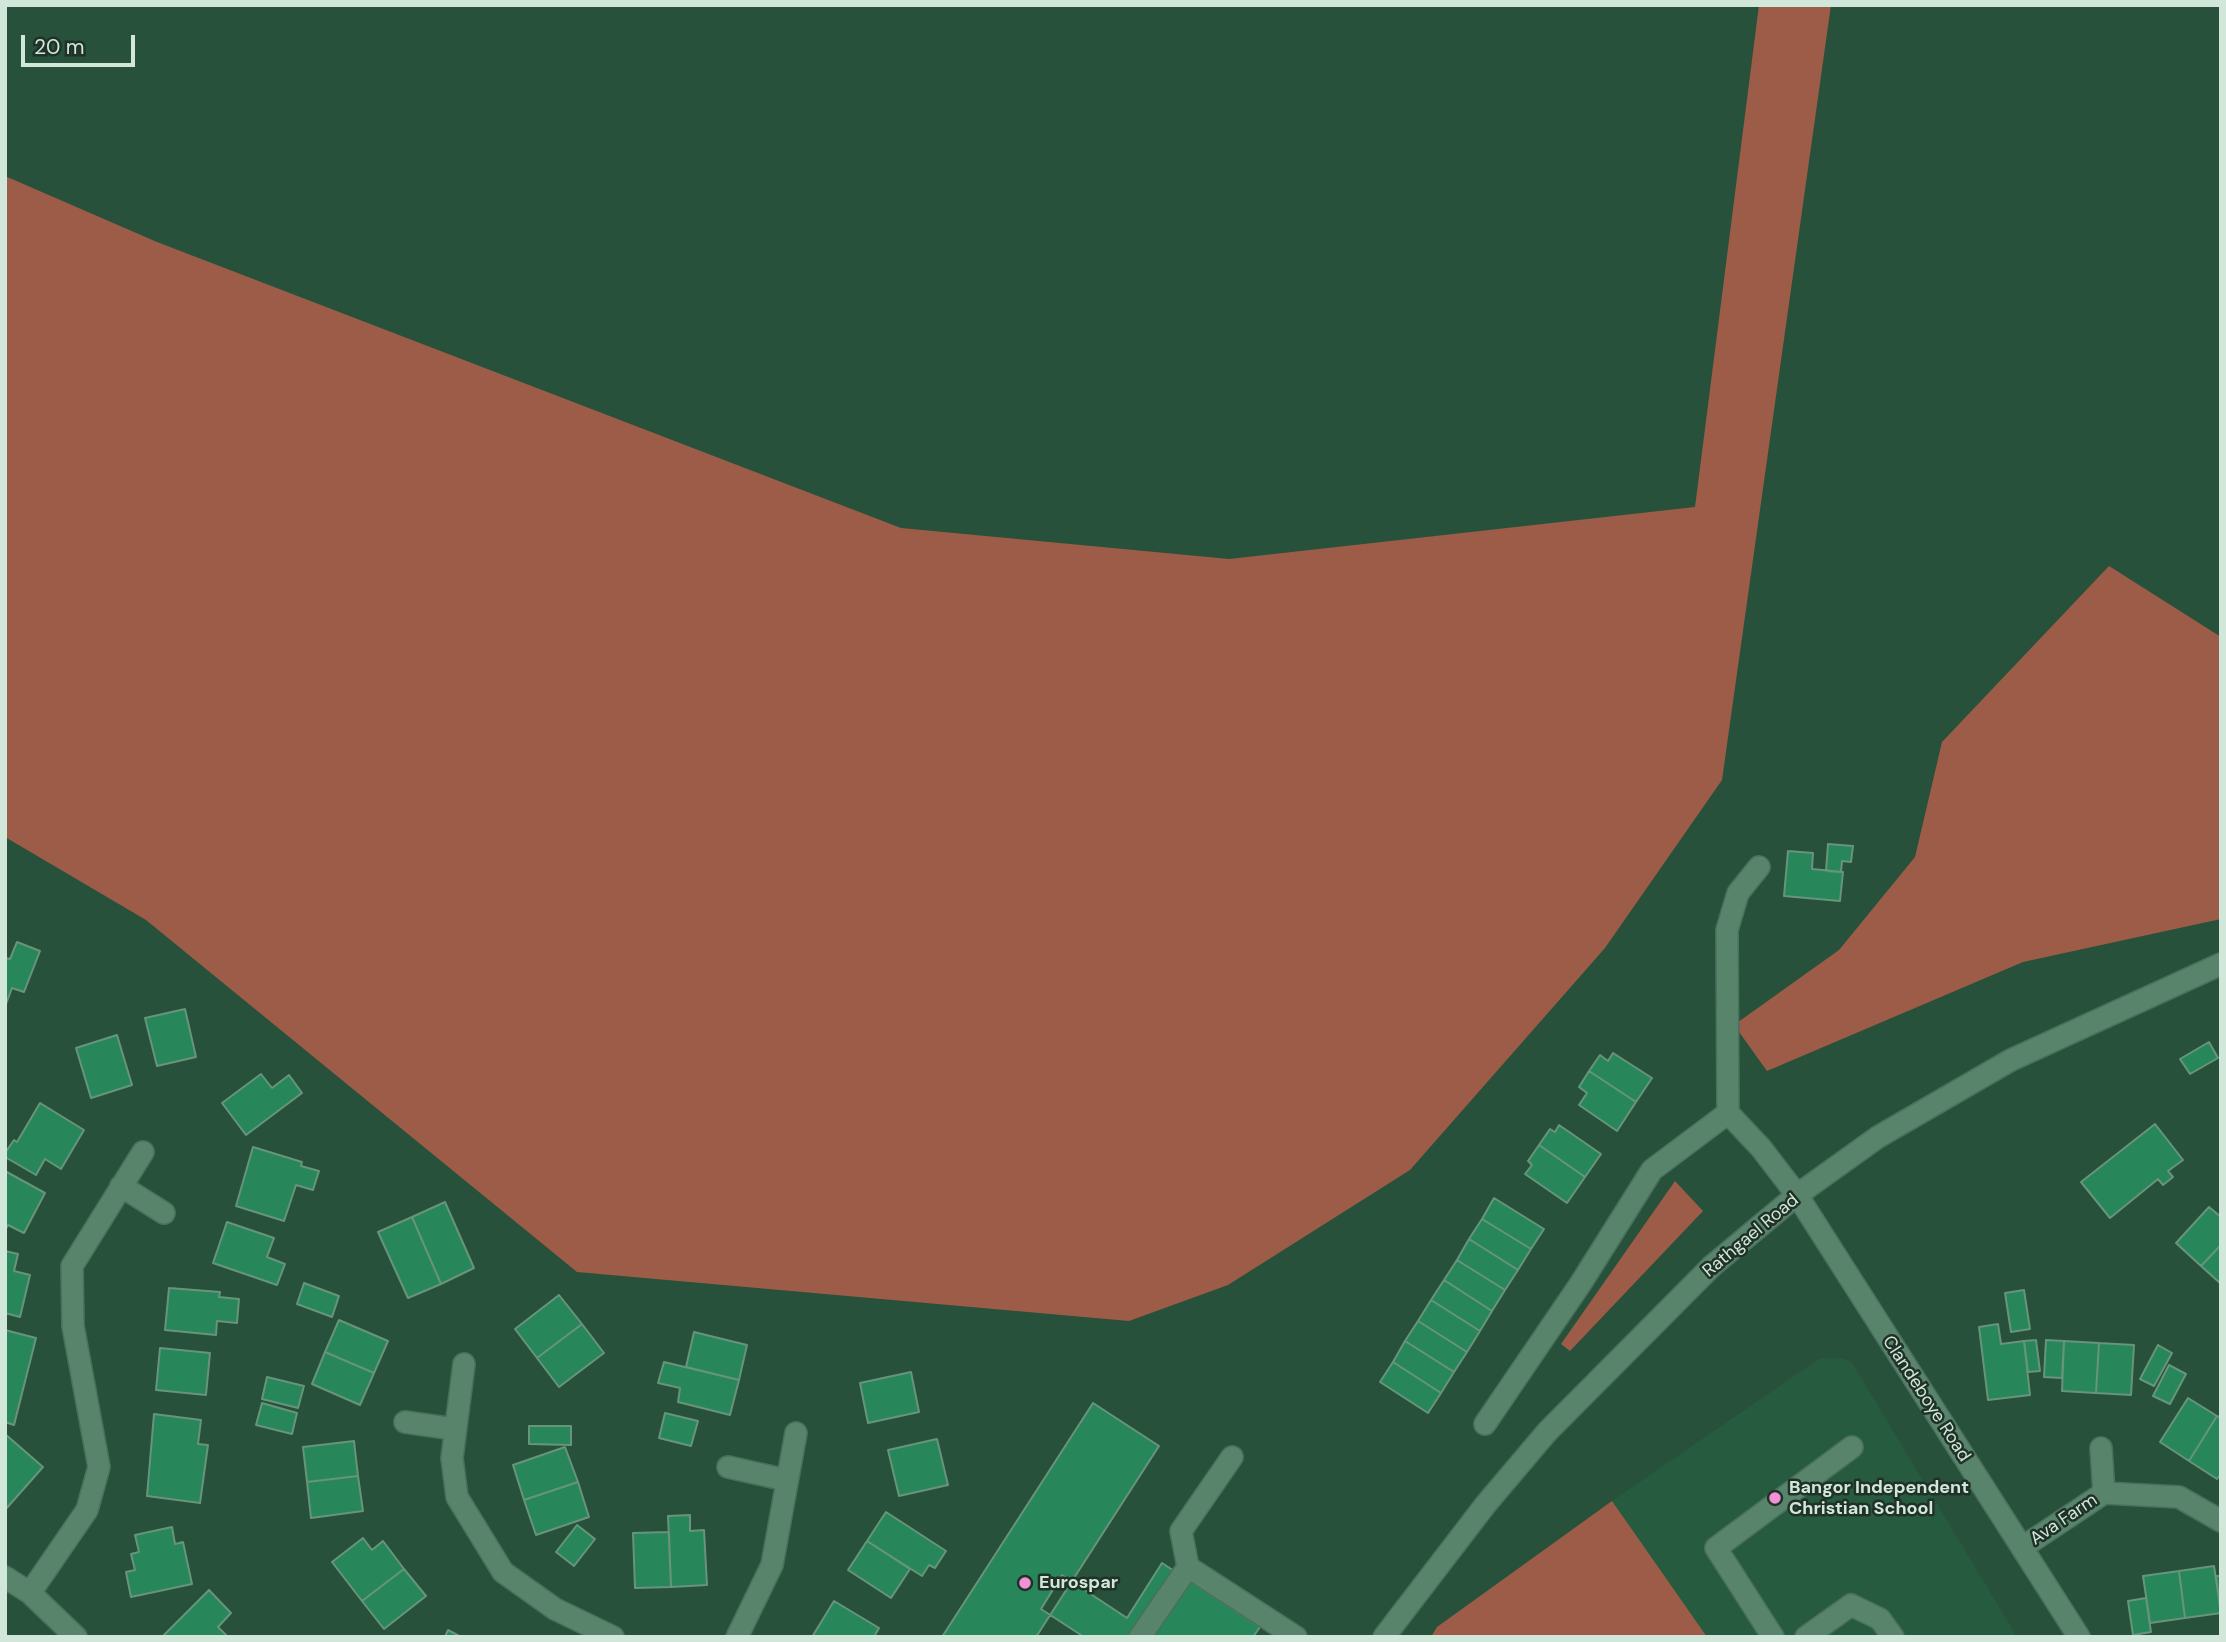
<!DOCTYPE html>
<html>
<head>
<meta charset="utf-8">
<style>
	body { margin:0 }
	#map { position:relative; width:2226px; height:1642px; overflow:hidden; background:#27513b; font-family:"DM Sans",sans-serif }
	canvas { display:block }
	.frame { position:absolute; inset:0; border:7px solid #d0e7d9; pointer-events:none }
	.scale { position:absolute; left:21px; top:35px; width:114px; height:32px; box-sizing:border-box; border:4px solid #d0e7d9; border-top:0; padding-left:9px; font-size:21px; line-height:24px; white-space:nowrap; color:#d0e7d9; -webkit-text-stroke:5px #203228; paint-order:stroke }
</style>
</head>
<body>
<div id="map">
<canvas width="2226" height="1642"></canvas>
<div class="frame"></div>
<div class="scale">20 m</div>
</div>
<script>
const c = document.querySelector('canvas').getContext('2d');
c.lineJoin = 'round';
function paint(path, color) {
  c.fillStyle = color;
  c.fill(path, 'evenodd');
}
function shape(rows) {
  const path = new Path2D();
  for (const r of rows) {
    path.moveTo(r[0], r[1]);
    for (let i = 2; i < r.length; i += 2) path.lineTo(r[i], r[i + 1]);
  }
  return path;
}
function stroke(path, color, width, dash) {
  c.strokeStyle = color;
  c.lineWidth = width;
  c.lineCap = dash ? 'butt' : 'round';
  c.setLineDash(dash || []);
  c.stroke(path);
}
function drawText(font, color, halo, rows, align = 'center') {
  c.font = font + ' "DM Sans",sans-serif';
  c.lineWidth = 5;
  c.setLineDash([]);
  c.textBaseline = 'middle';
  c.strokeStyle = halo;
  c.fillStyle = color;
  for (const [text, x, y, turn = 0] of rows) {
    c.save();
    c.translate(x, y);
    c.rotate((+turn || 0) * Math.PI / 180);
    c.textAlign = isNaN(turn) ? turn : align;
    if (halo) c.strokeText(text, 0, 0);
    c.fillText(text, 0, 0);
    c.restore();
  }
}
const built = shape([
	[1838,1358,1851,1361,2017,1637,1431,1637,1437,1627,1612,1501,1819,1359]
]);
const green = shape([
	[1759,5,1831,5,1722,780,1605,948,1410,1170,1228,1285,1129,1321,577,1272,146,920,5,837,5,176,157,242,901,528,1229,559,1695,507],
	[2109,566,2221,637,2221,919,2023,962,1767,1071,1734,1025,1839,950,1915,857,1942,742],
	[1675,1181,1703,1211,1570,1351,1561,1344],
	[1612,1501,1707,1637,1431,1637,1437,1627]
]);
const building = shape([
	[1828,844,1853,846,1851,862,1842,861,1841,872,1826,871,1828,844],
	[1788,851,1813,853,1812,869,1843,872,1840,901,1784,896,1788,851],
	[17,942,40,951,24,992,12,988,6,1004,5,958,10,959,17,942],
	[185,1009,196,1057,157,1066,145,1018,185,1009],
	[117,1035,132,1085,91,1098,76,1048,117,1035],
	[2209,1042,2218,1058,2190,1074,2180,1059,2209,1042],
	[1613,1053,1652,1078,1636,1102,1589,1071,1600,1055,1608,1061,1613,1053],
	[1589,1071,1636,1102,1617,1131,1579,1105,1587,1093,1579,1087,1589,1071],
	[261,1074,272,1088,289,1075,302,1093,246,1135,222,1103,261,1074],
	[40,1103,84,1130,61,1169,45,1159,36,1175,5,1157,5,1153,14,1140,17,1142,40,1103],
	[2155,1124,2183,1160,2168,1171,2173,1177,2163,1185,2158,1179,2110,1218,2081,1182,2155,1124],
	[1559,1125,1601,1154,1585,1177,1539,1145,1550,1129,1555,1132,1559,1125],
	[1539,1145,1585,1177,1567,1203,1525,1174,1532,1165,1528,1161,1539,1145],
	[253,1147,302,1162,301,1166,319,1171,313,1190,296,1185,284,1221,236,1206,253,1147],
	[5,1171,45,1193,24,1233,8,1225,5,1230,5,1171],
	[1494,1198,1544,1229,1531,1249,1482,1219,1494,1198],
	[445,1202,474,1268,441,1284,412,1217,445,1202],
	[2209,1207,2221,1217,2221,1245,2201,1266,2176,1243,2209,1207],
	[412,1217,441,1284,408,1298,378,1232,412,1217],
	[1482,1219,1531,1249,1518,1270,1469,1239,1482,1219],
	[227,1222,274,1238,267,1257,285,1264,277,1285,213,1263,227,1222],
	[1469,1239,1518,1270,1505,1290,1457,1260,1469,1239],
	[2221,1245,2221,1284,2201,1266,2221,1245],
	[5,1251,18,1254,14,1271,30,1275,20,1317,5,1313,5,1251],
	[1457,1260,1505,1290,1492,1311,1444,1280,1457,1260],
	[1444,1280,1492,1311,1480,1331,1431,1300,1444,1280],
	[304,1283,339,1296,332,1317,297,1304,304,1283],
	[169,1288,220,1292,219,1297,239,1299,237,1323,217,1321,216,1335,165,1330,169,1288],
	[2024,1290,2030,1329,2011,1332,2005,1293,2024,1290],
	[559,1295,582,1324,537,1358,515,1329,559,1295],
	[1431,1300,1480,1331,1467,1352,1418,1321,1431,1300],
	[339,1320,388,1341,374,1373,325,1352,339,1320],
	[1418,1321,1467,1352,1454,1372,1405,1341,1418,1321],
	[582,1324,604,1353,559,1387,537,1358,582,1324],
	[1998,1324,2001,1344,2024,1341,2030,1395,1988,1400,1979,1327,1998,1324],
	[5,1330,36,1338,14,1425,5,1422,5,1330],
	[694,1332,747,1345,739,1380,686,1367,694,1332],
	[2036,1340,2040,1371,2028,1372,2024,1341,2036,1340],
	[2046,1340,2064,1341,2062,1378,2044,1377,2046,1340],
	[1405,1341,1454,1372,1441,1393,1393,1362,1405,1341],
	[2064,1341,2099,1343,2096,1393,2062,1391,2064,1341],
	[2099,1343,2134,1345,2131,1395,2096,1393,2099,1343],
	[2158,1345,2172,1353,2154,1386,2140,1379,2158,1345],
	[160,1348,210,1353,206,1395,156,1390,160,1348],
	[325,1352,374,1373,360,1405,312,1384,325,1352],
	[664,1362,739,1380,730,1415,678,1402,680,1388,658,1383,664,1362],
	[1393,1362,1441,1393,1428,1413,1380,1382,1393,1362],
	[2169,1365,2186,1374,2170,1404,2153,1396,2169,1365],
	[911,1372,919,1412,868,1423,860,1383,911,1372],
	[267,1377,304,1386,298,1408,262,1399,267,1377],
	[2188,1398,2217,1416,2189,1461,2160,1442,2188,1398],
	[262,1403,297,1413,292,1434,256,1425,262,1403],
	[1093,1403,1159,1446,1036,1637,942,1637,1093,1403],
	[665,1413,698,1421,691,1446,659,1438,665,1413],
	[154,1414,201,1420,198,1444,208,1445,200,1503,147,1496,154,1414],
	[2217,1416,2221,1418,2221,1474,2217,1479,2189,1461,2217,1416],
	[529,1426,571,1426,571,1445,529,1444,529,1426],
	[5,1434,43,1467,5,1510,5,1434],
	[937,1439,948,1485,899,1496,888,1450,937,1439],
	[354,1441,358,1476,307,1482,303,1447,354,1441],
	[565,1447,578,1482,524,1500,513,1465,565,1447],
	[358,1476,363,1511,311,1518,307,1482,358,1476],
	[578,1482,589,1517,536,1535,524,1500,578,1482],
	[886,1512,946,1551,935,1568,929,1565,922,1576,867,1541,886,1512],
	[690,1515,690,1531,704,1530,707,1585,671,1587,668,1516,690,1515],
	[577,1525,595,1539,574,1566,556,1552,577,1525],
	[172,1527,175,1544,183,1542,192,1584,131,1597,126,1572,135,1570,131,1554,139,1552,135,1535,172,1527],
	[669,1532,671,1587,635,1588,633,1533,669,1532],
	[363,1538,372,1550,383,1541,404,1569,362,1601,332,1562,363,1538],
	[867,1541,910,1569,891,1598,848,1570,867,1541],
	[1162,1563,1260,1627,1253,1637,1084,1637,1041,1609,1062,1575,1127,1618,1162,1563],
	[2214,1566,2221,1613,2185,1618,2179,1571,2214,1566],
	[404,1569,426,1596,384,1629,362,1601,404,1569],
	[2179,1571,2185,1618,2150,1623,2143,1576,2179,1571],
	[2216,1576,2221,1576,2221,1613,2216,1576],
	[209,1590,231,1613,218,1627,228,1637,162,1637,209,1590],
	[2146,1598,2151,1632,2133,1635,2128,1601,2146,1598],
	[834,1601,879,1628,874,1637,812,1637,834,1601],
	[448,1630,461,1637,445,1637,448,1630]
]);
const minor = shape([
	[1728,1113,1727,930,1738,893,1759,867],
	[121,1186,164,1213],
	[464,1364,452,1458,457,1497,503,1572,555,1609,613,1637],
	[405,1422,454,1429],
	[1485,1424,1581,1283,1652,1170,1728,1113,1761,1148,1797,1195,2079,1637],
	[2101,1448,2104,1493],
	[728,1467,786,1480],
	[2023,1547,2104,1493,2179,1497,2221,1521],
	[1188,1567,1181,1531,1232,1457],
	[5,1577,30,1593,76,1637],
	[30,1593,87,1510,99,1467,73,1326,72,1266,143,1152],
	[737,1637,772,1565,796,1433],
	[1140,1637,1188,1567,1296,1637],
	[1384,1637,1486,1504,1547,1432,1712,1266,1797,1195,1878,1137,2011,1060,2221,964],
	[1773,1637,1716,1548,1852,1447],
	[1806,1637,1851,1605,1880,1619,1893,1637]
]);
const markers = [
	[1775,1498,7,"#f391d6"],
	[1025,1583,7,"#f391d6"]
];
const streetNames = [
	["Rathgael Road",1751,1236,-40],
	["Clandeboye Road",1926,1399,57],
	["Ava Farm",2064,1520,-34]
];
const poiNames = [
	["Bangor Independent",1789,1488],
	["Christian School",1789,1509],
	["Eurospar",1039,1583]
];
paint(built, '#275b40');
paint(green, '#9c5c47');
paint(building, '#27875b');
stroke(building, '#68947b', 2);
stroke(minor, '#496f5d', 24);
stroke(minor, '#59846c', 21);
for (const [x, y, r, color] of markers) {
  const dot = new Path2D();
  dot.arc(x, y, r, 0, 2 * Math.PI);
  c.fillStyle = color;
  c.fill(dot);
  stroke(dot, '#203228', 2.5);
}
drawText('18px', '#d0e7d9', '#203228', streetNames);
drawText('bold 18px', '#d0e7d9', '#203228', poiNames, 'left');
</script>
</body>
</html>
